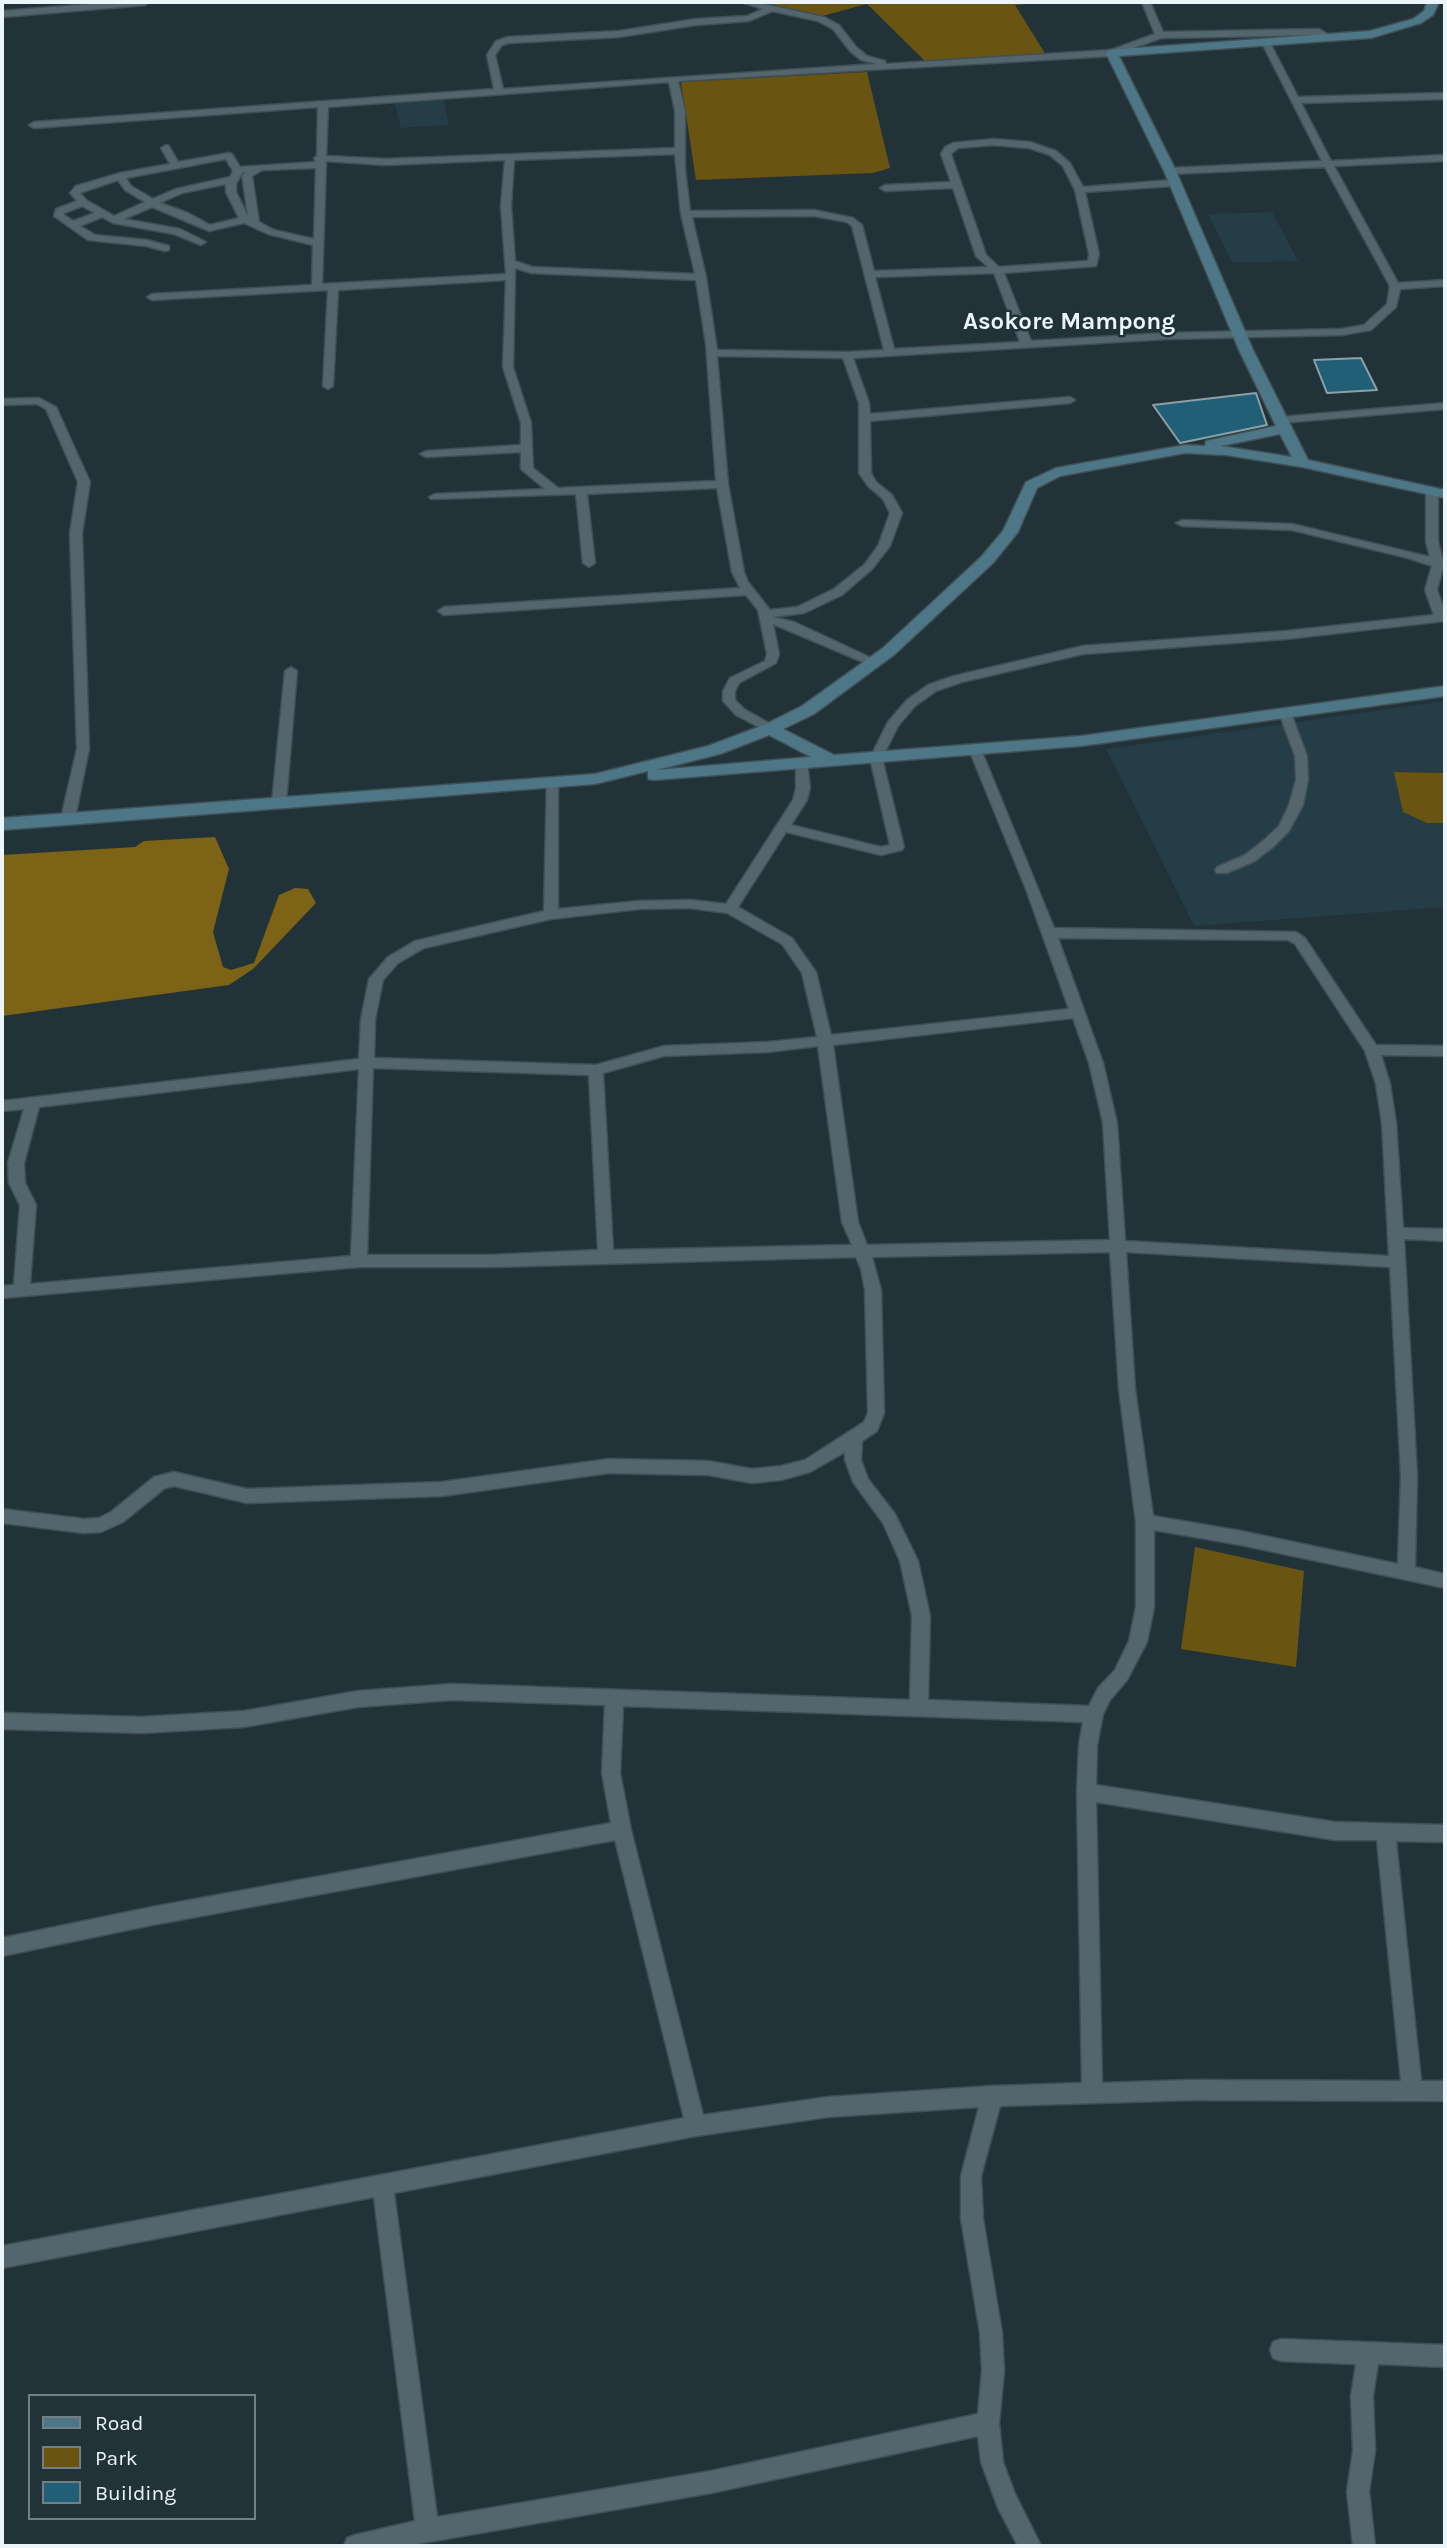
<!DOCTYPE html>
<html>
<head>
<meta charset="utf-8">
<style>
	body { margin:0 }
	#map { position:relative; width:1447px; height:2548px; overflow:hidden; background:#223239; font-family:Karla,sans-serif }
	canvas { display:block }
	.frame { position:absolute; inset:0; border:4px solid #ebf5fa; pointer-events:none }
	.legend { position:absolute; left:28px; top:2394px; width:228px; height:126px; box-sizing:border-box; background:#223239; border:2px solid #728086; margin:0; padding:9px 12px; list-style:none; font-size:21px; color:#ebf5fa }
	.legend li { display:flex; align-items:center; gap:14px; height:35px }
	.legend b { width:35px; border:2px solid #728086 }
</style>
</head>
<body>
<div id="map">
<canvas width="1447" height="2548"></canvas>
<div class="frame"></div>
<ul class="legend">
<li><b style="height:9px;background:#4d7787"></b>Road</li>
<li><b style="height:19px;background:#6a5412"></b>Park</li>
<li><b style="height:19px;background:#215f76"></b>Building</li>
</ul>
</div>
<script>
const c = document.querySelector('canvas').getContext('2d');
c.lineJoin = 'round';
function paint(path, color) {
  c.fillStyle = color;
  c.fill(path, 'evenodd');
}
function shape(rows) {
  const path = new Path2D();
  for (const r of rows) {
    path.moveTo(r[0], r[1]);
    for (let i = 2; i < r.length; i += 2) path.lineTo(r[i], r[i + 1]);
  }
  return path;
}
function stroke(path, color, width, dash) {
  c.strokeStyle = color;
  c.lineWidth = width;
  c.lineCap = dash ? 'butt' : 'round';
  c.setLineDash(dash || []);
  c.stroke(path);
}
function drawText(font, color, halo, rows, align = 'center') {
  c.font = font + ' Karla,sans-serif';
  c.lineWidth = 5;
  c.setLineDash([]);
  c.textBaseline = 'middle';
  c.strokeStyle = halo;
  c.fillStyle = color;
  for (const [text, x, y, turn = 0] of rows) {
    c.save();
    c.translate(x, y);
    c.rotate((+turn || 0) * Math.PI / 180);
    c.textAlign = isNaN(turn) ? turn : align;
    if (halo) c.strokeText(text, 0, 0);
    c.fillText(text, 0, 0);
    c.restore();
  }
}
const built = shape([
	[444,99,449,125,401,128,394,102],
	[1272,212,1298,261,1233,263,1208,214],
	[1445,701,1445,773,1395,772,1427,823,1445,823,1445,907,1194,926,1106,749]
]);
const green = shape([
	[755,2,1055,2,1015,5,1046,55,926,62,867,4,822,16],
	[867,72,890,168,873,173,696,180,681,82],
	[1394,772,1445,773,1445,823,1427,823,1403,812],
	[1195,1547,1304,1571,1296,1667,1181,1649]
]);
const forest = shape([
	[215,837,229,869,213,932,223,967,231,970,254,963,279,895,295,888,308,889,316,903,253,969,229,985,2,1016,2,855,135,847,144,841]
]);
const building = shape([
	[1361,358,1377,390,1327,393,1314,360,1361,358],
	[1256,393,1267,425,1180,443,1153,405,1256,393]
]);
const street = shape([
	[117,2,149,2,145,5,2,17,2,11,117,2],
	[741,2,755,2,824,17,839,25,856,47,867,56,885,61,886,64,1111,50,1155,34,1142,2,1150,2,1163,32,1319,29,1334,38,1330,41,1317,35,1161,38,1112,56,678,81,685,111,685,169,690,211,814,210,853,218,862,225,874,271,988,267,976,256,953,188,885,191,880,188,885,185,951,182,941,154,945,147,953,143,993,139,1030,142,1056,151,1070,163,1083,187,1173,180,1178,183,1173,186,1085,192,1099,254,1096,266,1004,273,1031,341,1167,333,1342,329,1364,325,1387,304,1390,286,1325,167,1170,174,1165,171,1170,168,1322,161,1262,43,1266,40,1270,43,1298,97,1445,93,1445,99,1301,103,1331,161,1445,155,1445,161,1334,166,1398,283,1445,280,1445,286,1400,289,1396,307,1371,330,1342,335,1167,339,853,358,869,403,870,414,1070,397,1075,400,1070,403,870,421,871,473,876,482,892,495,902,513,890,546,872,569,842,595,804,613,773,617,794,622,880,662,878,665,870,665,773,624,779,654,776,663,739,683,735,691,735,700,744,709,774,726,776,729,770,733,736,715,723,701,723,691,730,678,765,661,767,654,758,610,746,595,444,615,438,611,444,607,740,588,732,572,717,488,587,494,595,563,589,567,583,563,576,494,431,499,429,497,435,494,545,489,521,469,521,452,426,457,420,454,426,451,521,445,521,423,503,367,506,280,338,290,333,386,328,389,323,386,328,290,152,300,147,297,152,294,312,285,313,245,268,234,244,223,209,231,152,207,124,219,180,229,206,242,201,245,174,234,113,223,102,217,80,226,95,235,147,240,169,246,169,250,165,251,146,246,88,240,54,216,56,209,77,201,70,193,76,186,120,173,170,164,161,148,166,145,169,146,178,162,229,153,232,154,240,167,316,162,314,158,317,156,318,107,34,128,29,125,34,122,494,89,487,55,496,41,508,37,619,31,696,19,747,16,763,9,741,2],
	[772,11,818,21,833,29,850,51,861,60,877,64,503,89,495,55,502,45,509,43,619,37,696,25,749,21,772,11],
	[669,82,675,111,675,148,385,159,326,156,328,107,669,82],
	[993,145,1029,148,1050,155,1063,166,1075,190,1089,254,1088,261,999,267,986,255,951,154,958,148,993,145],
	[675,154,681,214,695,274,532,267,515,261,511,206,514,160,675,154],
	[226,159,233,171,230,177,176,189,153,199,131,186,126,178,226,159],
	[505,160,501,206,506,274,322,284,326,161,385,165,505,160],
	[316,168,314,239,274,230,259,222,252,176,262,170,316,168],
	[246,172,242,175,248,216,236,192,236,184,242,173,246,172],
	[118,180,125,190,145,202,114,216,86,200,80,193,118,180],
	[226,184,226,192,239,218,210,225,188,213,160,203,182,193,226,184],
	[82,206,95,213,73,221,64,215,64,213,82,206],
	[814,216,847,222,852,226,884,350,847,352,717,350,706,277,692,217,814,216],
	[515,268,531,273,696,280,706,344,716,481,558,488,533,468,531,423,513,367,515,268],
	[994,273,1020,342,894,349,875,277,994,273],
	[717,356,843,358,859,403,859,473,868,486,883,499,890,513,878,546,864,565,834,589,797,607,770,610,748,582,744,572,728,484,717,356],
	[39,398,56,407,90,482,82,533,89,749,75,818,68,822,61,818,77,749,70,533,78,482,46,409,37,404,2,405,2,399,39,398],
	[1445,403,1445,409,1280,423,1275,420,1280,417,1445,403],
	[1432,488,1438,491,1438,542,1444,564,1437,590,1445,612,1445,621,1286,639,1083,654,962,682,936,691,915,706,898,726,882,758,904,847,902,850,881,855,786,832,738,907,792,938,816,972,831,1035,1069,1009,1026,889,970,752,976,748,982,752,1054,928,1296,932,1305,938,1376,1045,1445,1046,1445,1056,1381,1055,1390,1084,1396,1123,1403,1228,1445,1229,1445,1241,1404,1239,1417,1476,1415,1567,1445,1574,1445,1588,1241,1545,1154,1530,1154,1607,1147,1642,1127,1680,1110,1700,1103,1714,1097,1745,1096,1785,1335,1822,1445,1825,1445,1842,1396,1841,1421,2081,1445,2081,1445,2101,1191,2100,1000,2106,981,2176,983,2219,1002,2333,1004,2371,999,2423,1003,2462,1015,2494,1041,2546,1018,2546,998,2508,981,2462,978,2436,711,2493,405,2546,344,2546,347,2538,355,2535,415,2521,374,2197,2,2268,2,2246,684,2118,615,1840,152,1925,2,1956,2,1938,152,1907,611,1823,602,1773,605,1705,452,1700,358,1707,244,1727,141,1733,2,1729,2,1713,141,1717,244,1711,358,1691,452,1684,910,1700,912,1616,900,1561,883,1523,853,1482,845,1460,845,1452,810,1472,781,1480,752,1483,708,1475,609,1473,442,1496,247,1503,174,1486,165,1488,123,1522,101,1532,84,1533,2,1523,2,1509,84,1519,99,1518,111,1512,154,1477,174,1472,247,1489,442,1482,609,1459,708,1461,752,1469,781,1466,805,1460,864,1422,868,1413,865,1290,861,1269,856,1257,491,1267,359,1267,2,1298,2,1286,14,1285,20,1205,9,1183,8,1163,24,1109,2,1111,2,1101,359,1059,361,1019,369,979,388,957,415,941,544,911,547,780,557,780,558,783,558,909,639,901,690,900,726,904,793,800,796,788,796,760,801,759,807,763,810,788,807,800,791,825,881,847,890,845,870,758,888,722,907,700,928,685,954,676,1083,646,1286,631,1434,615,1425,590,1432,566,1408,558,1292,530,1182,526,1176,523,1182,520,1292,524,1430,557,1426,542,1426,491,1432,488],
	[690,908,727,913,782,944,802,973,817,1037,768,1042,664,1046,596,1065,374,1058,375,1019,383,980,398,963,424,948,551,919,639,909,690,908],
	[1058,938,1288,940,1295,944,1365,1051,1376,1084,1382,1123,1389,1256,1125,1241,1117,1123,1103,1063,1058,938],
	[1073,1018,1089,1063,1103,1123,1110,1240,867,1245,858,1222,833,1045,1073,1018],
	[818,1046,842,1222,852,1245,613,1250,603,1073,664,1056,768,1052,818,1046],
	[373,1068,589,1075,598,1250,491,1255,367,1255,373,1068],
	[359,1069,351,1256,30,1284,36,1205,25,1183,24,1163,39,1107,359,1069],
	[1110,1252,1119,1389,1136,1522,1136,1607,1129,1641,1115,1670,1098,1688,1089,1706,928,1700,930,1616,918,1561,895,1514,868,1479,861,1460,862,1441,877,1431,884,1413,881,1290,872,1257,1110,1252],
	[1126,1252,1390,1267,1401,1476,1398,1564,1241,1531,1153,1516,1135,1389,1126,1252],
	[623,1706,1083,1722,1079,1745,1077,1792,1082,2083,992,2086,828,2097,703,2115,631,1830,620,1773,623,1706],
	[1096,1802,1335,1840,1377,1840,1401,2081,1191,2080,1102,2083,1096,1802],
	[979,2107,961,2176,961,2219,980,2333,982,2371,978,2414,711,2471,437,2517,394,2193,696,2136,828,2117,979,2107],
	[291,667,297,671,286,803,279,807,272,803,285,671,291,667],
	[1285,709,1291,713,1307,756,1308,780,1303,805,1289,831,1273,847,1255,861,1227,873,1217,873,1215,870,1217,867,1245,855,1263,841,1279,826,1289,805,1296,780,1295,756,1279,713,1285,709],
	[1281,2339,1445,2345,1445,2367,1378,2364,1373,2396,1375,2451,1369,2491,1375,2546,1353,2546,1347,2491,1353,2451,1351,2396,1356,2364,1281,2361,1273,2358,1270,2350,1273,2342,1281,2339]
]);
const secondary = shape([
	[1427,2,1439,2,1433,15,1421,23,1371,38,1119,56,1176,171,1253,350,1308,460,1445,490,1445,498,1302,467,1226,455,1185,453,1060,476,1037,488,1018,532,993,563,895,654,814,714,783,729,834,755,1081,736,1445,686,1445,696,1081,746,654,780,648,779,648,771,595,784,2,830,2,818,595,774,708,746,764,725,802,706,883,648,981,557,1003,531,1026,482,1056,468,1185,445,1205,446,1206,441,1276,426,1239,350,1164,171,1106,53,1108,50,1370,31,1413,19,1424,11,1427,2],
	[1280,434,1292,457,1221,446,1280,434],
	[769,735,811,757,656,770,720,754,769,735]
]);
const farDistrictnames = [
	["Asokore Mampong",1069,322]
];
paint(built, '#243d47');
paint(green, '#6a5412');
paint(forest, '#7c6315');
paint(building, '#215f76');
stroke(building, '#8ca0a8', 2);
stroke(street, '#404f54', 3);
stroke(secondary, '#404f54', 3);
paint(street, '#53656d');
paint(secondary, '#4d7787');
drawText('bold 24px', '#ebf5fa', '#223239', farDistrictnames);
</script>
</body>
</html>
